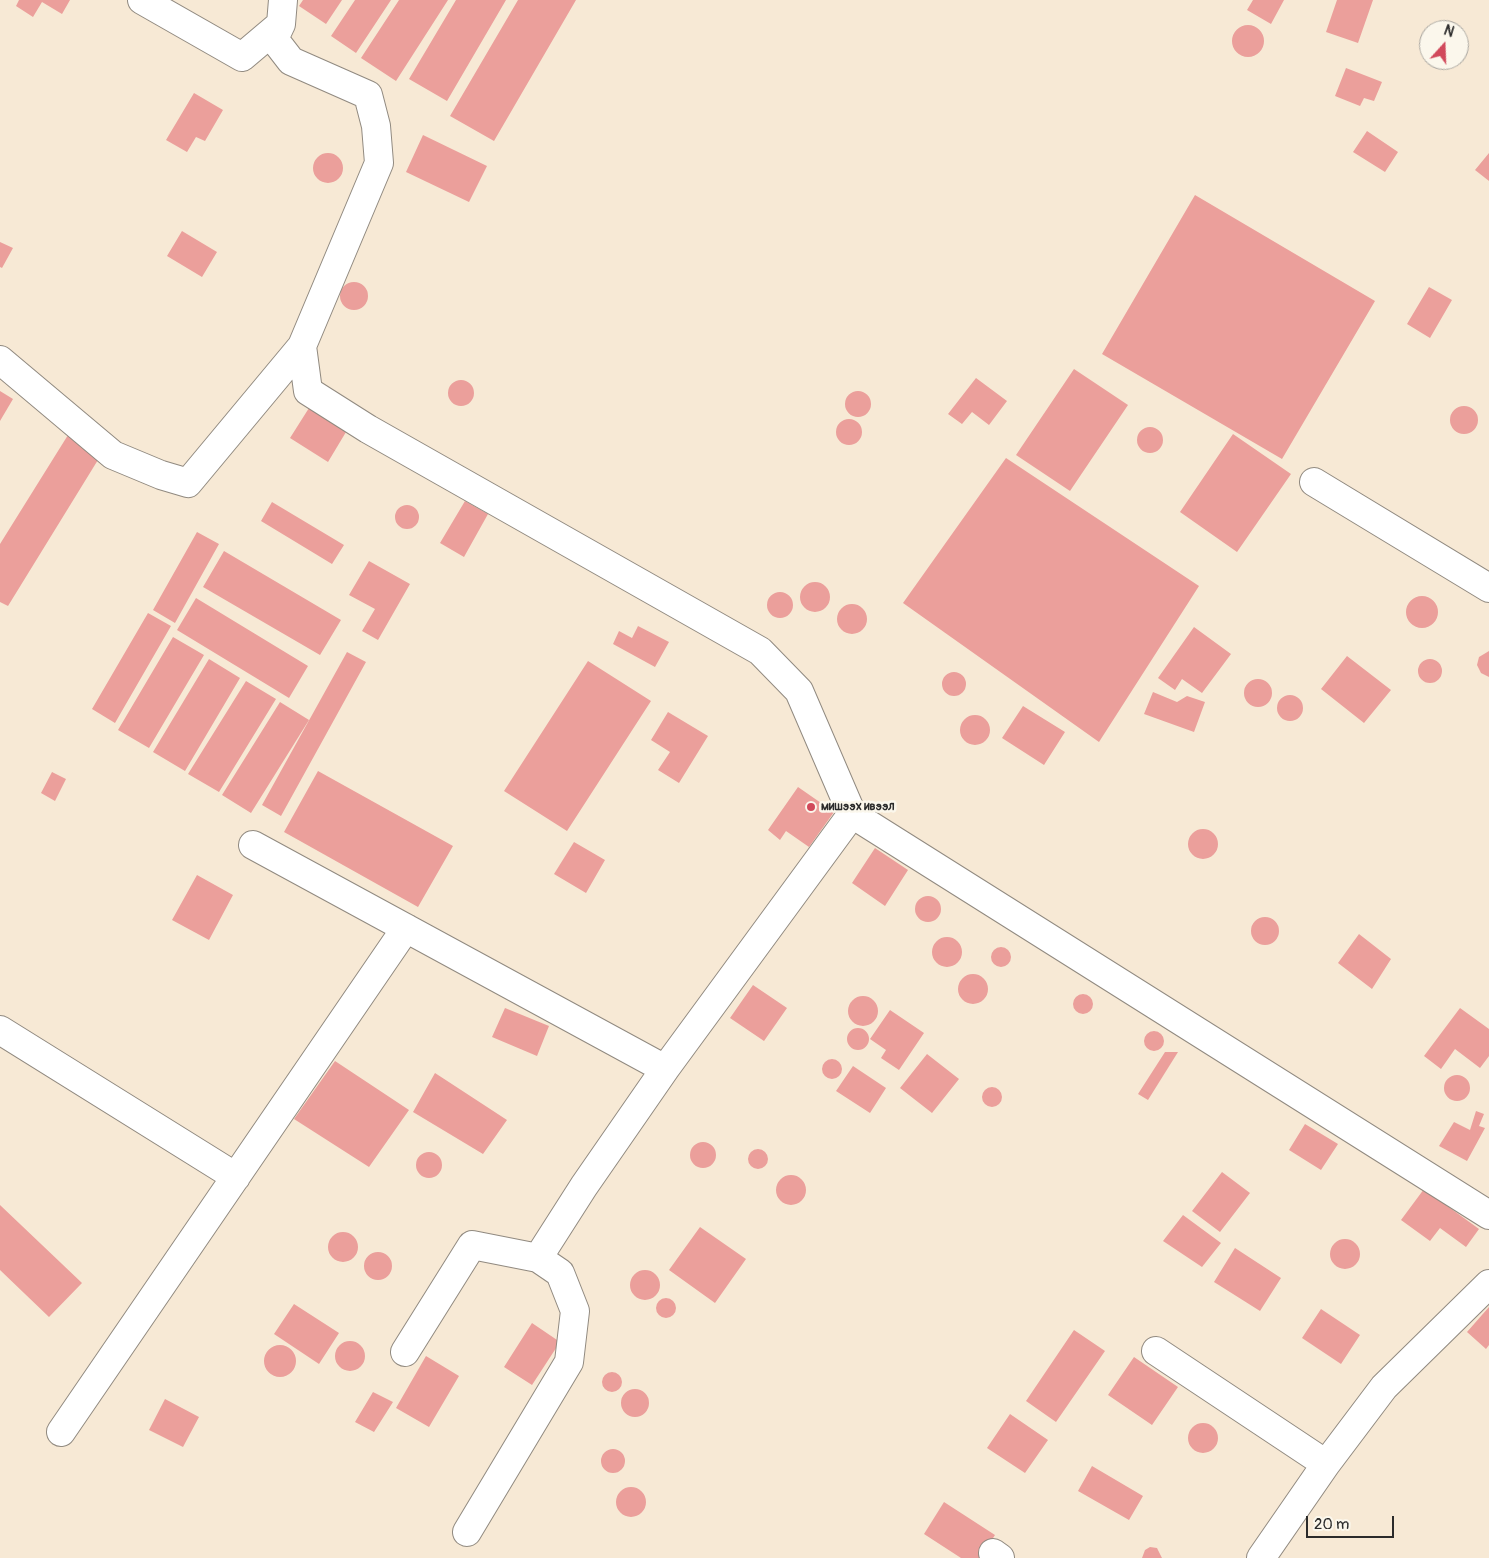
<!DOCTYPE html>
<html>
<head>
<meta charset="utf-8">
<style>
	body { margin:0 }
	#map { position:relative; width:1489px; height:1558px; overflow:hidden; background:#f7e9d5; font-family:Pangolin,sans-serif }
	canvas { display:block }
	.north { position:absolute; left:1419px; top:20px; width:50px; height:50px; box-sizing:border-box; background:#fbf7ec; border:1px solid #a8a59f; border-radius:50%; rotate:20deg; font-size:14px; font-weight:700; line-height:20px; text-align:center; color:#2b2b2b }
	.north::after { content:''; display:block; margin:auto; width:18px; height:22px; background:#d1495b; clip-path:polygon(50% 0,100% 100%,50% 72%,0 100%) }
	.scale { position:absolute; left:1306px; top:1516px; width:88px; height:22px; box-sizing:border-box; border:2px solid #2b2b2b; border-top:0; padding-left:6px; font-size:15px; line-height:18px; white-space:nowrap; color:#2b2b2b; -webkit-text-stroke:4px #fbf7ec; paint-order:stroke }
</style>
</head>
<body>
<div id="map">
<canvas width="1489" height="1558"></canvas>
<div class="north">N</div>
<div class="scale">20 m</div>
</div>
<script>
const c = document.querySelector('canvas').getContext('2d');
c.lineJoin = 'round';
function paint(path, color) {
  c.fillStyle = color;
  c.fill(path, 'evenodd');
}
function shape(rows) {
  const path = new Path2D();
  for (const r of rows) {
    if (r.length === 3) {
      path.moveTo(r[0] + r[2], r[1]);
      path.arc(r[0], r[1], r[2], 0, 2 * Math.PI);
      continue;
    }
    path.moveTo(r[0], r[1]);
    for (let i = 2; i < r.length; i += 2) path.lineTo(r[i], r[i + 1]);
  }
  return path;
}
function stroke(path, color, width, dash) {
  c.strokeStyle = color;
  c.lineWidth = width;
  c.lineCap = dash ? 'butt' : 'round';
  c.setLineDash(dash || []);
  c.stroke(path);
}
function drawText(font, color, halo, rows, align = 'center') {
  c.font = font + ' Pangolin,sans-serif';
  c.lineWidth = 5;
  c.setLineDash([]);
  c.textBaseline = 'middle';
  c.strokeStyle = halo;
  c.fillStyle = color;
  for (const [text, x, y, turn = 0] of rows) {
    c.save();
    c.translate(x, y);
    c.rotate((+turn || 0) * Math.PI / 180);
    c.textAlign = isNaN(turn) ? turn : align;
    if (halo) c.strokeText(text, 0, 0);
    c.fillText(text, 0, 0);
    c.restore();
  }
}
const building = shape([
	[19,0,70,0,62,14,42,2,33,17,16,6],
	[303,0,342,0,326,24,299,6],
	[355,0,391,0,356,53,331,36],
	[399,0,448,0,396,81,361,58],
	[456,0,506,0,447,101,409,79],
	[518,0,576,0,494,141,450,116],
	[1253,0,1284,0,1271,24,1247,10],
	[1337,0,1373,0,1358,43,1326,32],
	[1248,41,16],
	[1346,68,1382,82,1374,101,1364,98,1360,106,1335,96],
	[194,93,223,110,205,141,196,137,187,152,166,140],
	[1367,131,1398,152,1385,172,1353,152],
	[423,135,487,166,469,202,406,172],
	[1489,153,1489,181,1475,170],
	[328,168,15],
	[1195,195,1375,301,1282,459,1102,354],
	[182,231,217,252,202,277,167,256],
	[0,242,13,248,2,268,0,267],
	[354,296,14],
	[1429,287,1452,300,1430,338,1407,324],
	[1074,369,1128,405,1070,491,1016,455],
	[976,378,1007,401,989,425,972,412,962,424,948,414],
	[461,393,13],
	[858,404,13],
	[0,391,13,399,0,421],
	[1464,420,14],
	[309,408,346,432,328,462,290,438],
	[849,432,13],
	[1150,440,13],
	[1233,434,1291,474,1237,552,1180,512],
	[68,435,101,455,8,606,0,602,0,544],
	[1006,458,1199,586,1099,742,903,603],
	[465,501,488,514,464,557,440,543],
	[272,502,344,545,332,564,261,521],
	[407,517,12],
	[197,532,219,544,175,623,153,610],
	[224,551,341,620,320,655,203,587],
	[369,561,410,584,378,640,362,631,375,609,349,595],
	[815,597,15],
	[780,605,13],
	[1422,612,16],
	[196,598,308,666,289,698,177,630],
	[852,619,15],
	[148,613,171,626,115,723,92,709],
	[638,626,669,642,655,667,613,644,619,631,632,638],
	[1194,627,1231,654,1202,693,1182,679,1175,690,1158,678],
	[173,637,204,655,149,748,118,730],
	[1489,651,1489,677,1481,673,1477,665,1479,657],
	[347,652,366,662,281,816,262,805],
	[1347,656,1391,690,1364,723,1321,689],
	[1430,671,12],
	[209,659,240,678,185,771,153,752],
	[588,661,651,701,567,831,504,791],
	[954,684,12],
	[1258,693,14],
	[246,681,276,699,219,792,188,774],
	[1153,692,1177,702,1187,696,1205,702,1194,732,1144,714],
	[1290,708,13],
	[280,702,309,720,251,813,222,795],
	[1023,706,1065,732,1044,765,1002,738],
	[668,712,708,736,679,783,658,770,670,752,651,740],
	[975,730,15],
	[318,771,453,846,418,907,284,832],
	[52,772,66,779,55,801,41,793],
	[798,787,834,812,809,847,786,831,780,840,768,830],
	[1203,844,15],
	[574,842,605,860,586,893,554,874],
	[875,848,908,870,885,906,852,883],
	[197,875,233,895,209,940,172,920],
	[928,909,13],
	[1265,931,14],
	[1359,934,1391,959,1372,989,1338,963],
	[947,952,15],
	[1001,957,10],
	[973,989,15],
	[753,985,787,1008,764,1041,730,1018],
	[1083,1004,10],
	[863,1011,15],
	[505,1008,549,1026,537,1056,492,1037],
	[1460,1008,1489,1029,1489,1056,1480,1068,1455,1049,1441,1069,1424,1056],
	[890,1010,924,1033,899,1070,881,1058,886,1050,870,1039],
	[858,1039,11],
	[1154,1041,10],
	[1165,1052,1178,1052,1148,1100,1138,1094],
	[927,1054,959,1079,932,1113,900,1088],
	[832,1069,10],
	[335,1061,409,1110,369,1167,294,1119],
	[853,1066,886,1088,870,1113,836,1091],
	[435,1073,507,1120,483,1154,413,1112],
	[1457,1088,13],
	[992,1097,10],
	[1476,1111,1484,1114,1479,1126,1485,1128,1467,1161,1439,1146,1454,1122,1470,1130],
	[1305,1124,1338,1144,1321,1170,1289,1150],
	[703,1155,13],
	[758,1159,10],
	[429,1165,13],
	[1222,1172,1250,1193,1220,1232,1192,1211],
	[791,1190,15],
	[1424,1189,1479,1229,1466,1247,1440,1228,1430,1241,1401,1220],
	[0,1205,82,1283,49,1317,0,1270],
	[1183,1215,1221,1243,1202,1267,1163,1241],
	[700,1227,746,1259,715,1303,669,1270],
	[343,1247,15],
	[1345,1254,15],
	[1235,1248,1281,1278,1260,1311,1214,1282],
	[378,1266,14],
	[645,1285,15],
	[666,1308,10],
	[294,1304,339,1333,319,1364,274,1334],
	[1489,1307,1489,1345,1486,1349,1467,1332],
	[1321,1309,1360,1335,1341,1364,1302,1338],
	[532,1323,560,1342,532,1385,504,1367],
	[1074,1330,1105,1351,1056,1422,1026,1401],
	[350,1356,15],
	[280,1361,16],
	[426,1356,459,1376,429,1427,396,1408],
	[1134,1357,1178,1387,1152,1425,1108,1395],
	[612,1382,10],
	[635,1403,14],
	[373,1392,393,1402,374,1432,355,1422],
	[165,1399,199,1417,183,1447,149,1430],
	[1010,1414,1048,1440,1025,1473,987,1448],
	[1203,1438,15],
	[613,1461,12],
	[1092,1466,1143,1496,1129,1520,1078,1491],
	[631,1502,15],
	[944,1502,995,1535,980,1558,961,1558,924,1534],
	[1150,1547,1157,1548,1162,1558,1142,1558,1145,1550]
]);
const minor = shape([
	[142,0,242,57,281,24],
	[283,0,281,24,274,39,291,61,368,95,376,126,379,163,302,346,308,391,368,429,760,651,799,691,852,814,1489,1215],
	[0,360,113,455,161,475,188,483,302,346],
	[1314,482,1489,588],
	[253,845,665,1069],
	[0,1030,236,1177],
	[1156,1351,1326,1464],
	[405,1352,472,1245,538,1258],
	[61,1432,406,928],
	[467,1532,569,1362,575,1311,560,1273,538,1258,584,1186,665,1069,852,814],
	[993,1553,1000,1558],
	[1261,1558,1326,1464,1384,1387,1489,1284]
]);
const markers = [
	[811,807,5,"#d1495b"]
];
const poiNames = [
	["мишээх ивээл",821,807]
];
paint(building, '#eb9f9b');
stroke(minor, '#918a80', 30);
stroke(minor, '#fff', 28);
for (const [x, y, r, color] of markers) {
  const dot = new Path2D();
  dot.arc(x, y, r, 0, 2 * Math.PI);
  c.fillStyle = color;
  c.fill(dot);
  stroke(dot, '#fbf7ec', 2);
}
drawText('bold 12px', '#2b2b2b', '#fbf7ec', poiNames, 'left');
</script>
</body>
</html>
